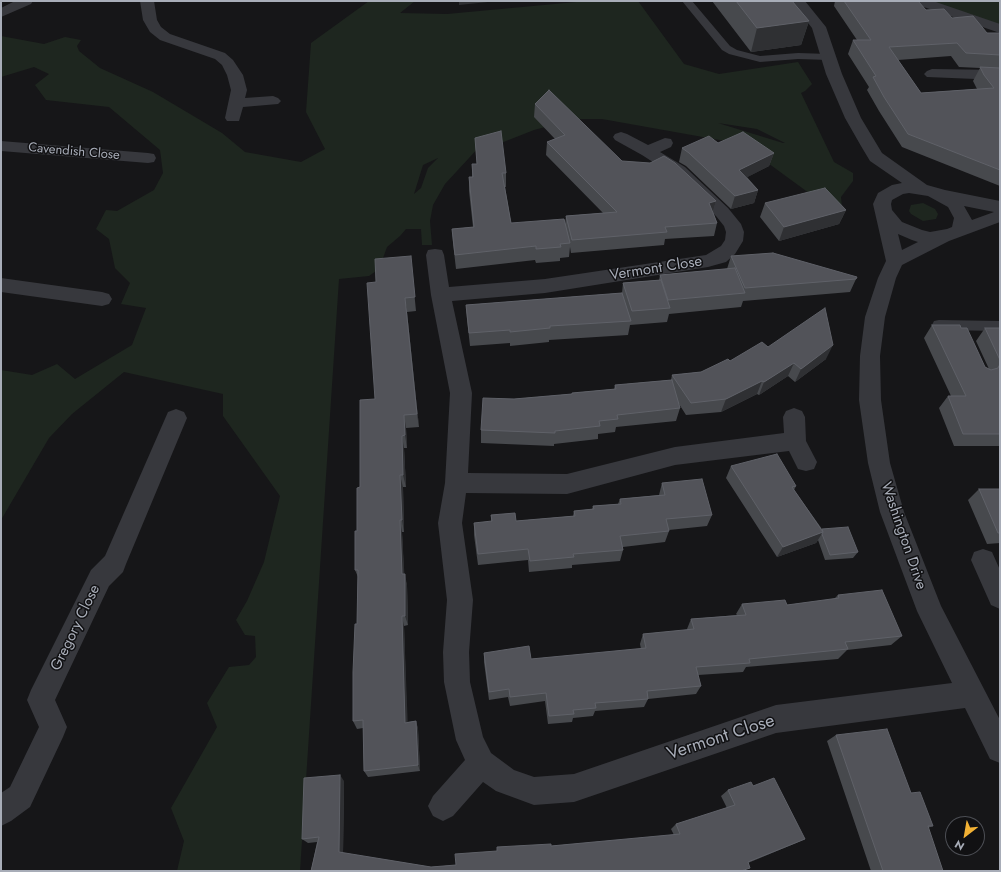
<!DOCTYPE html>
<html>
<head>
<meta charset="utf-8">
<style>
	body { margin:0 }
	#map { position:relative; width:1001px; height:872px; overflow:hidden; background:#161618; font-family:Jost,sans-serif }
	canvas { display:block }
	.frame { position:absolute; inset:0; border:2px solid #a8adb8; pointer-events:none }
	.north { position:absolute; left:945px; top:816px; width:40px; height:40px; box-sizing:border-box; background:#111113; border:1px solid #4d4f55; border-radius:50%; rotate:211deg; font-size:11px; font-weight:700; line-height:16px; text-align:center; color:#a8adb8 }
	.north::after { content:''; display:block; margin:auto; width:14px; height:18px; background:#f2b134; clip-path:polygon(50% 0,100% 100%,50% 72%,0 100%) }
</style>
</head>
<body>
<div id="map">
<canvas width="1001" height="872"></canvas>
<div class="frame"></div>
<div class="north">N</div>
</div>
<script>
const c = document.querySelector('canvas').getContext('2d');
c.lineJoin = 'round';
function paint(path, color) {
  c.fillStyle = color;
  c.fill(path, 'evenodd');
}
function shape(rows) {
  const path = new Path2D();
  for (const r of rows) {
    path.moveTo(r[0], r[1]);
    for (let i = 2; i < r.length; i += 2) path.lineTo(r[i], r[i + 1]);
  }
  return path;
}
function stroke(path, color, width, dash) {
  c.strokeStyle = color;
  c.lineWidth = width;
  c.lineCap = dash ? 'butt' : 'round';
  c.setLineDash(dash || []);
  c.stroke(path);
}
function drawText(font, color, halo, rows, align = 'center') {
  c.font = font + ' Jost,sans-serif';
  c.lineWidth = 3;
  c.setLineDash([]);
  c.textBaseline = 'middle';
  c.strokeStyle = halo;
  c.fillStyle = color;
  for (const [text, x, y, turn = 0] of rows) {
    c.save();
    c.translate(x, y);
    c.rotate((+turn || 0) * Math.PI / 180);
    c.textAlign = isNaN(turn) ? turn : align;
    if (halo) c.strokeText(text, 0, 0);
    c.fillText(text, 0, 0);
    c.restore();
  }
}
const green = shape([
	[369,1,415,1,400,13,447,14,587,1,638,1,684,64,719,74,798,62,812,84,805,91,801,93,834,162,853,173,853,181,841,197,843,218,742,144,602,119,575,119,534,130,501,143,481,145,445,184,433,205,430,221,432,245,422,245,421,229,406,229,400,236,387,247,379,269,369,276,339,279,300,871,177,871,184,841,171,808,217,727,207,703,229,667,249,665,256,657,255,636,245,635,236,620,247,601,264,562,280,496,223,416,223,394,124,372,72,414,49,438,1,520,1,370,32,375,57,364,75,379,132,345,146,308,121,304,130,283,115,268,109,239,96,229,106,210,117,211,154,190,163,173,160,150,109,107,46,100,35,85,49,74,34,67,1,77,1,36,44,44,65,37,81,40,77,46,79,51,100,68,153,92,222,133,245,152,301,162,325,149,306,112,311,43],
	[718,123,757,129,785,143,783,143],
	[438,158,428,168,421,188,414,194,423,165],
	[921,1,1000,1,1000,29],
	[923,203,935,209,938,214,936,219,923,221,911,214,909,211,911,205]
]);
const service = shape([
	[682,1,692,1,730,46,737,50,760,56,798,53,829,54,834,57,829,60,798,59,760,62,729,54,722,50,682,1],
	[939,320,1000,321,1000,331,939,330,934,329,932,325,934,321,939,320]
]);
const minor = shape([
	[15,1,33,1,31,4,1,17,1,8,15,1],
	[140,1,154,1,157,20,161,27,170,34,225,53,233,60,243,75,247,90,245,98,273,96,278,98,281,101,278,104,243,107,239,121,227,121,225,118,231,90,227,75,222,65,215,59,160,40,150,32,143,20,140,1],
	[791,1,805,1,826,27,842,74,861,118,882,153,927,185,945,190,1000,201,1000,222,949,241,902,265,896,278,885,317,880,356,881,400,890,463,904,512,941,606,1000,720,1000,763,990,759,965,708,776,733,574,802,534,805,496,791,483,782,453,816,443,821,433,816,428,806,433,796,465,760,456,740,444,682,443,652,447,600,438,523,445,483,450,393,431,295,426,255,428,250,435,249,442,250,444,255,449,287,545,279,706,255,721,246,725,240,726,232,724,226,716,216,673,175,642,155,615,140,613,137,615,134,621,132,627,134,648,145,665,138,671,139,673,143,671,147,660,152,685,167,728,208,741,224,744,232,743,241,735,254,726,262,708,267,545,293,452,301,472,393,468,473,567,474,675,447,784,433,783,417,786,411,794,408,802,411,805,417,806,441,817,462,814,469,806,471,798,469,789,451,675,465,567,494,466,493,462,523,473,600,469,652,470,682,483,737,491,753,514,770,534,777,574,774,776,705,952,683,917,611,880,512,868,463,859,400,860,356,865,317,878,278,886,261,873,204,878,193,892,185,902,183,870,161,861,146,845,118,826,74,812,28,791,1],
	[909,193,928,196,948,207,954,218,952,227,947,229,930,232,922,230,902,222,892,210,891,204,892,200,903,194,909,193],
	[964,206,994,212,972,220,964,206],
	[898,234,912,240,918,242,902,250,898,234],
	[913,1,933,1,1000,24,1000,33,915,4,913,1],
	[932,69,1000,70,1000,80,927,77,924,74,927,71,932,69],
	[1,141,148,153,154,154,156,158,154,162,148,163,1,151,1,141],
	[1,278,102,292,109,294,112,299,109,304,102,306,1,292,1,278],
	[176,409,184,412,187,418,126,564,123,572,109,586,55,700,67,727,63,737,30,807,11,821,1,826,1,793,10,787,39,727,27,700,31,690,91,570,105,556,168,412,176,409],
	[983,549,992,552,1000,570,1000,609,991,605,971,560,974,552,983,549]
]);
const wall = shape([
	[712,1,792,1,809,21,801,45,751,52],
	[835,1,918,1,926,10,952,18,987,33,1000,33,1000,186,902,147,879,111,867,90,869,87,848,54,853,40,857,40,834,6],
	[951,56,959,67,980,68,973,81,977,89,921,93,898,60],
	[535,104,622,161,716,201,713,212,717,223,714,236,665,239,664,245,571,253,570,247,569,257,560,258,560,261,536,263,535,260,456,269,453,243,452,229,473,227,469,191,469,177,472,177,472,164,477,164,475,138,506,173,506,187,505,187,511,223,565,225,566,216,603,213,546,155,547,142,555,139,534,117],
	[718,143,774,153,769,166,747,177,758,190,754,203,731,209,686,166,679,162,682,148],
	[765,203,846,210,839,224,779,241,760,217],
	[731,256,856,279,850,292,743,301,741,307,669,314,667,322,630,325,628,335,549,340,549,342,510,346,510,343,470,346,467,319,466,305,622,293,623,283,659,280,660,275,727,269],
	[412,270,416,311,407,312,419,427,406,428,407,448,404,448,406,487,403,487,404,532,402,532,404,574,407,585,408,625,404,626,407,722,416,721,418,729,420,771,368,777,364,771,363,728,357,729,353,721,357,624,358,577,355,570,357,531,360,487,375,399,376,282],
	[932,325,985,367,989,369,976,341,985,328,1000,328,1000,446,954,446,939,408,948,396,951,396,924,338],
	[768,347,826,359,795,382,788,376,759,395,757,394,721,412,686,415,679,404,680,408,676,421,616,427,615,432,598,434,598,439,554,444,554,446,481,443,481,430,514,399,572,394,572,393,614,389,615,385,671,380,672,375,701,372],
	[731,466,796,486,794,490,822,529,858,552,853,558,825,560,818,540,816,543,777,557,726,478],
	[662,483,712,515,707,526,669,530,669,531,665,542,623,547,623,550,620,561,572,565,572,568,529,572,528,560,478,565,474,535,474,523,491,522,491,515,516,521,573,516,574,511,592,509,593,506,618,504,620,499,659,495],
	[979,489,1000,489,1000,543,987,544,968,500],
	[838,595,902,636,891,645,847,650,838,659,746,667,743,672,698,675,701,686,696,694,648,699,644,707,595,711,593,716,573,718,572,722,548,724,545,701,510,706,508,697,489,700,484,662,484,653,531,659,641,649,640,644,643,634,687,630,687,629,691,619,737,615,736,614,742,604,787,605,834,599],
	[836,735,911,793,933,826,928,828,943,871,871,871,827,741],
	[344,781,343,853,431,867,456,865,551,846,674,835,671,829,676,824,727,808,721,796,728,790,753,786,805,839,796,843,748,863,311,871,317,842,308,843,302,839]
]);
const shadedWall = shape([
	[459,1,488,1,488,2,459,5],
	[809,21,801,45,751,52,757,28],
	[774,153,769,166,736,183,739,170],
	[758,190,754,203,731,209,735,196],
	[716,201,712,215,709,203],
	[846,210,839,224,779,241,784,227],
	[405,298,407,312,419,427,417,414],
	[833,345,826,359,795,382,801,369],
	[794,363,788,376,759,395,764,382],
	[762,381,757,394,721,412,726,399],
	[404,415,406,428,407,448,405,435],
	[402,436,404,448,406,487,403,475],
	[400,475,403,487,404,532,402,520],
	[400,520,402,532,405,585,402,574],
	[823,532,816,543,777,557,783,547],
	[405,574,407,585,408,625,405,616],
	[402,616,404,626,408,730,405,723],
	[416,721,418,729,420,771,418,765],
	[340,775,344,781,343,856,339,852],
	[805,839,796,843,740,866,748,862]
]);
const building = shape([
	[736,1,792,1,809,21,757,28,736,1],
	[844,1,918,1,926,10,944,9,952,18,973,16,987,33,1000,33,1000,55,966,53,957,43,889,47,921,93,994,88,984,75,980,67,1000,68,1000,170,908,134,884,97,873,77,876,76,853,40,871,40,844,1],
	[549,90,622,161,650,163,664,156,675,163,716,201,709,203,717,223,665,227,667,232,572,240,566,216,617,212,547,142,565,135,535,104,549,90],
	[501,131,506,173,502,173,511,223,564,219,570,243,560,244,561,247,536,249,536,246,455,255,452,229,474,227,469,177,473,177,472,164,477,164,475,138,501,131],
	[743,132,774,153,739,170,758,190,735,196,689,153,682,148,709,136,718,143,743,132],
	[825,188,846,210,784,227,765,203,825,188],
	[773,253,857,277,856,279,745,288,731,256,773,253],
	[411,256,415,297,405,298,417,414,404,415,405,435,402,436,403,475,400,475,402,520,400,520,402,574,405,574,405,616,402,616,405,723,416,721,418,765,364,771,363,720,353,721,353,672,355,624,357,624,358,570,355,570,355,531,357,531,357,488,360,487,360,400,375,399,367,283,376,282,375,259,411,256],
	[735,268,745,293,668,300,660,275,735,268],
	[661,280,670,308,632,311,623,283,661,280],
	[622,293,631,321,550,326,550,328,510,332,510,330,469,333,466,305,622,293],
	[825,308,833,345,801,369,794,363,764,382,762,381,726,399,691,403,672,375,701,372,728,359,730,361,762,342,768,347,825,308],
	[932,325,960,325,961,328,967,328,985,367,991,370,998,368,1000,364,1000,434,963,434,948,396,966,396,932,325],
	[985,328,1000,328,1000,360,985,328],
	[672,380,680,408,617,415,618,419,599,421,600,426,555,431,555,433,481,430,483,398,514,399,572,394,572,393,616,389,615,385,672,380],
	[777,454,796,486,792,487,823,532,783,547,731,466,777,454],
	[702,479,712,515,666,519,669,531,620,536,623,550,573,554,574,557,530,561,528,549,478,554,474,523,492,521,491,515,515,513,516,521,575,516,574,511,594,509,593,506,621,504,620,499,665,495,662,483,702,479],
	[979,489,1000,489,1000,533,998,533,979,489],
	[848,527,858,552,830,555,822,534,823,532,822,529,848,527],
	[882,590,902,636,845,642,848,649,749,659,750,663,696,667,701,686,647,691,648,699,595,703,596,708,573,710,574,714,549,716,546,693,510,697,509,689,489,692,484,653,529,646,531,659,646,648,643,634,694,629,691,619,746,615,742,604,785,600,787,605,839,598,838,595,882,590],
	[887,729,911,793,920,792,933,826,928,826,943,871,883,871,836,735,887,729],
	[340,775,339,852,431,867,456,865,455,854,497,851,497,847,551,844,551,846,680,834,676,824,735,805,728,790,751,782,753,786,774,778,805,839,748,862,750,868,741,871,311,871,319,837,302,839,304,778,340,775]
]);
const farStreetnames = [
	["Cavendish Close",74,152,5]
];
const streetNames = [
	["Vermont Close",656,269,-9],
	["Washington Drive",903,536,71],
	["Gregory Close",76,628,-64]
];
const nearStreetnames = [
	["Vermont Close",721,738,-18]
];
paint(green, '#1e261f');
paint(service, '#37383d');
paint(minor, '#37383d');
paint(wall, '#47494d');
paint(shadedWall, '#2f3033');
paint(building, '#525359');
stroke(building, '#5f6168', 1);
drawText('13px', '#a8adb8', '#111113', farStreetnames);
drawText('15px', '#a8adb8', '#111113', streetNames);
drawText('18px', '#a8adb8', '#111113', nearStreetnames);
</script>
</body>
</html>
